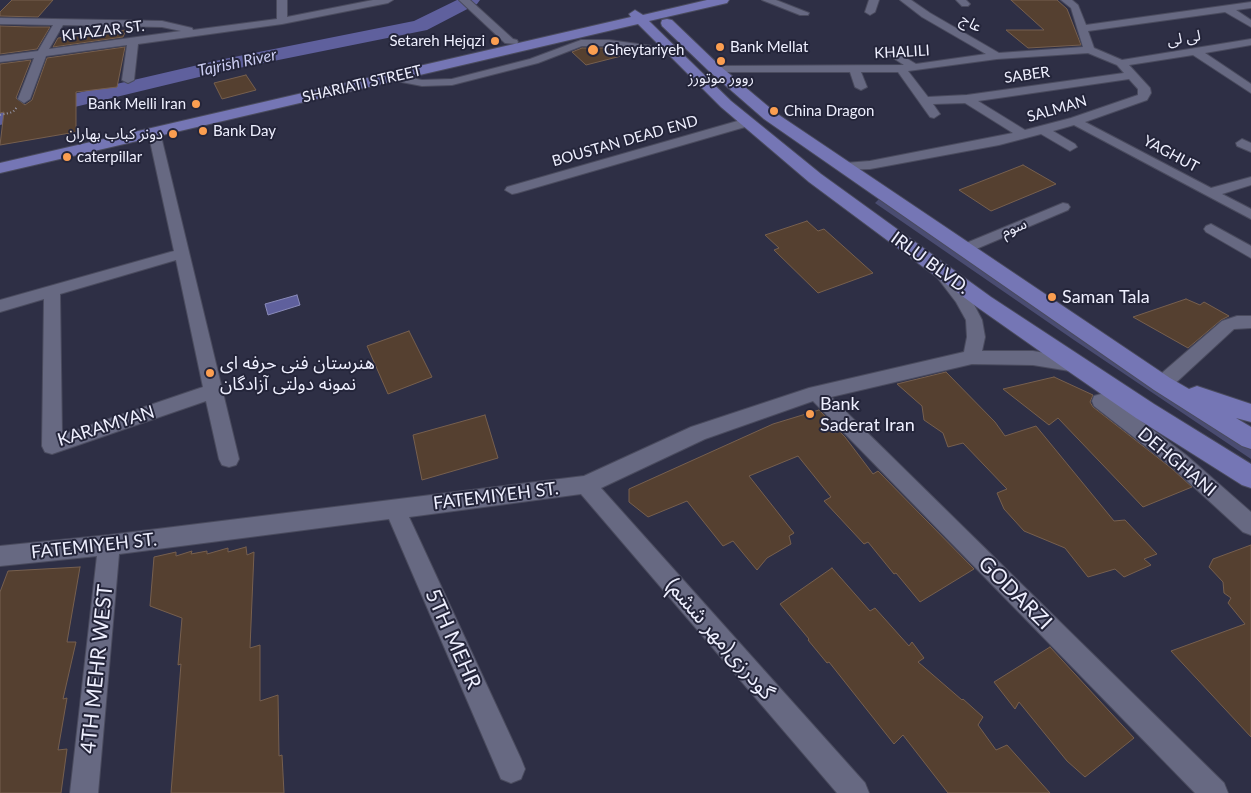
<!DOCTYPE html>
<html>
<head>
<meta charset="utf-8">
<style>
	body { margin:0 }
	canvas { display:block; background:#2e2f45 }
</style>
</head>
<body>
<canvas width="1251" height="793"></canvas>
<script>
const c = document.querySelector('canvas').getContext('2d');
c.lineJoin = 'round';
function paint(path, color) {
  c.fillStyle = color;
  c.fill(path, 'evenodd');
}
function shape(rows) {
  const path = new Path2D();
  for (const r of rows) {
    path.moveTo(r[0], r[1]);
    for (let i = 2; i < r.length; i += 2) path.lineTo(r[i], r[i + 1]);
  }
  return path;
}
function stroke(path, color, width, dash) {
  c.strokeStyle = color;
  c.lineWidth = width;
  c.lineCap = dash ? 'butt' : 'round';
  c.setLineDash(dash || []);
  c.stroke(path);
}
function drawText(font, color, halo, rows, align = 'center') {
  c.font = font + ' Lato,"Noto Sans Arabic",sans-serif';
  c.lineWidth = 4;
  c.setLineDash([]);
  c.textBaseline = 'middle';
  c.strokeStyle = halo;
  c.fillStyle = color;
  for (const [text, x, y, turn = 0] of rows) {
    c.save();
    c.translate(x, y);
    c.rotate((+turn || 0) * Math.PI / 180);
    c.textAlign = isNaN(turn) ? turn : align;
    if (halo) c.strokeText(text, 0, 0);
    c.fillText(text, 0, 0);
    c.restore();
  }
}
const green = shape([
	[880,198,1212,426,1251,450,1251,459,1074,340,875,203]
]);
const water = shape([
	[297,295,300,305,268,315,265,304,297,295]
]);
const river = shape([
	[457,0,480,0,477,4,427,30,224,71,0,125,0,111,224,59,414,21,457,0]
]);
const building = shape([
	[12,0,53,0,38,17,0,16,0,12,12,0],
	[1011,0,1057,0,1067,9,1081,45,1028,48,1006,30,1044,30,1011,0],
	[0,26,29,27,50,27,37,49,0,54,0,26],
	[126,30,123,37,53,47,58,38,126,30],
	[125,47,117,87,76,92,76,132,0,145,4,112,0,113,0,64,31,60,16,98,25,105,32,100,47,58,125,47],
	[582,48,609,48,632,51,633,53,586,65,572,52,582,48],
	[246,75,256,90,222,99,214,83,246,75],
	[1023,165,1056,184,991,211,959,190,1023,165],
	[807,221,818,231,824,229,873,273,818,293,774,250,779,248,765,235,807,221],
	[1186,299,1200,305,1204,302,1229,316,1221,320,1188,348,1133,317,1186,299],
	[409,331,432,377,388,394,367,346,409,331],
	[946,372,995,422,1005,436,1036,426,1114,521,1125,520,1157,554,1144,559,1151,565,1124,577,1115,569,1088,577,1065,548,1024,531,1004,509,997,493,1007,489,963,443,948,447,943,433,924,420,922,406,897,384,946,372],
	[1054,377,1093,395,1090,402,1093,407,1171,468,1192,487,1143,507,1058,418,1049,425,1003,389,1054,377],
	[819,410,845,437,873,474,878,471,974,569,920,602,896,573,894,574,868,542,864,544,824,501,831,497,798,456,749,476,794,533,789,536,791,544,767,558,757,570,733,541,723,546,687,501,648,517,629,502,629,489,773,424,819,410],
	[485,415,498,458,422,480,413,435,485,415],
	[1251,545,1251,737,1171,651,1245,624,1228,603,1231,598,1224,593,1223,582,1209,567,1213,559,1251,545],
	[246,547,247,555,254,552,250,648,260,645,260,701,278,695,279,756,282,755,284,793,171,793,181,664,178,665,182,618,150,606,154,557,176,552,176,556,192,551,191,554,207,551,207,554,228,548,228,552,246,547],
	[80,567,67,642,76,642,63,699,67,698,58,750,67,749,61,793,0,793,0,592,8,571,80,567],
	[832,568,870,611,875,608,909,646,912,642,924,658,918,662,962,700,963,699,983,717,978,725,996,750,1007,745,1050,793,948,793,903,735,894,744,829,662,827,663,808,640,809,639,780,604,832,568],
	[1050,647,1134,738,1085,777,1067,761,1019,702,1015,709,994,682,1050,647]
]);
const path = shape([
	[0,115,13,112,17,107]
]);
const minor = shape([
	[277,0,287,0,287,17,373,0,393,0,388,3,282,24,138,44,134,80,128,83,122,80,127,45,46,56,30,99,24,103,18,99,34,58,0,62,0,56,38,51,53,25,0,24,0,18,162,21,192,28,193,30,277,19,277,0],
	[63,25,162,27,181,31,49,49,63,25],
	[459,0,470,0,513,39,517,40,518,42,517,44,505,43,459,0],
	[762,0,776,0,809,13,808,15,800,15,762,0],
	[869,0,879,0,875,12,870,15,865,12,869,0],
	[900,0,911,0,930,13,999,53,1083,47,1071,8,1061,0,1072,0,1078,5,1086,25,1251,2,1251,8,1236,10,1251,20,1251,27,1225,12,1088,31,1094,48,1122,60,1251,39,1251,45,1205,53,1251,84,1251,93,1193,55,1129,65,1150,88,1151,93,1147,100,1085,122,1211,188,1251,177,1251,185,1222,194,1251,209,1251,219,1074,125,1053,131,1075,144,1077,147,1070,151,1041,134,999,145,870,169,840,170,838,167,845,163,870,161,1013,133,965,103,933,104,940,114,934,118,930,117,898,72,861,72,867,87,861,90,855,87,850,72,715,72,709,69,715,66,904,65,887,54,886,52,887,50,891,49,916,64,986,54,922,17,900,0],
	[1088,53,1117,65,1124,73,967,95,928,97,908,71,997,59,1088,53],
	[1129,79,1138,89,1138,95,1071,118,1025,130,978,101,1129,79],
	[956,0,966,0,970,4,968,6,962,6,956,0],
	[581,40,609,40,674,49,679,52,674,55,609,46,582,46,538,63,452,85,422,86,386,79,384,77,390,74,422,80,452,79,530,59,581,40],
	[748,118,752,119,754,122,752,125,517,193,512,194,505,190,507,187,748,118],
	[154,128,160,132,239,459,236,465,229,467,222,465,219,459,206,401,52,454,45,452,42,446,44,299,0,312,0,300,174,251,148,132,154,128],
	[176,260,203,387,62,435,60,294,176,260],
	[1242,139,1251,143,1251,152,1237,146,1236,143,1242,139],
	[1063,203,1068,204,1070,207,1068,210,969,252,964,254,959,252,956,249,959,246,1063,203],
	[1211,224,1251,246,1251,258,1206,232,1204,229,1206,226,1211,224],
	[941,267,947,268,969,295,982,320,985,337,982,351,1033,351,1076,358,1082,360,1085,365,1082,370,1076,372,1033,365,972,364,831,397,1224,783,1228,793,1195,793,813,401,705,439,601,488,865,783,869,793,837,793,581,494,409,517,521,759,525,769,521,779,511,783,501,779,389,519,119,554,98,793,70,793,97,556,0,566,0,546,109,535,584,476,691,427,809,388,964,352,967,337,966,320,956,302,933,272,935,268,941,267],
	[1237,316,1251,316,1251,328,1234,329,1169,389,1162,391,1155,389,1153,384,1155,379,1222,321,1237,316],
	[1101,394,1108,396,1186,455,1251,512,1251,535,1243,532,1172,467,1094,406,1092,401,1094,396,1101,394]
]);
const major = shape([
	[707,0,729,0,727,3,649,21,731,101,821,174,991,297,1154,404,1251,464,1251,488,1242,485,1136,418,1068,371,977,307,809,182,721,107,638,24,0,173,0,163,631,17,629,14,635,10,643,15,707,0],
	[667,19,672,20,720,66,776,113,1170,378,1189,389,1197,386,1251,404,1251,422,1236,418,1251,427,1251,449,1242,446,1154,390,764,119,710,72,662,26,661,23,662,20,667,19]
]);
const markers = [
	[495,41,5,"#fb9e50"],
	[720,47,5,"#fb9e50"],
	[593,50,6,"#fb9e50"],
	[721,61,5,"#fb9e50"],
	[196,104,5,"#fb9e50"],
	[774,111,5,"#fb9e50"],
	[203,131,5,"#fb9e50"],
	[173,134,5,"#fb9e50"],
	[67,157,5,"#fb9e50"],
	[1052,297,5,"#fb9e50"],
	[210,373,5,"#fb9e50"],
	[810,414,5,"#fb9e50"]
];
const farStreetnames = [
	["عاج",971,23,29],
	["KHAZAR ST.",103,31,-7],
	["لی لی",1184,38,-9],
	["KHALILI",902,52,-3],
	["SABER",1027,75,-8],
	["SHARIATI STREET",362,84,-13],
	["SALMAN",1057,109,-16],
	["BOUSTAN DEAD END",625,141,-16],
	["YAGHUT",1171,154,28],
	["سوم",1014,228,-23]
];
const farPoinames = [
	["Setareh Hejqzi",485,41,"right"],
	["Bank Mellat",730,47],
	["Gheytariyeh",604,50],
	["روور موتورز",721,78,"center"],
	["Bank Melli Iran",186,104,"right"],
	["China Dragon",784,111],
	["Bank Day",213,131],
	["دونر کباب بهاران",163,134,"right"],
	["caterpillar",77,157]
];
const farWaternames = [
	["Tajrish River",237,63,-12]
];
const streetNames = [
	["IRLU BLVD.",930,263,36],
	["KARAMYAN",106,426,-17],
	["DEHGHANI",1177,462,40],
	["FATEMIYEH ST.",496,496,-7],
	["FATEMIYEH ST.",94,546,-6]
];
const poiNames = [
	["Saman Tala",1062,297],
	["هنرستان فنی حرفه ای",220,363],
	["نمونه دولتی آزادگان",220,384],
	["Bank",820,404],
	["Saderat Iran",820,425]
];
const nearStreetnames = [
	["GODARZI",1015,593,45],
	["5TH MEHR",453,639,66],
	["گودرزی(مهر ششم)",720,639,49],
	["4TH MEHR WEST",97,669,-84]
];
paint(green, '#4a4c71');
paint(water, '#5f609d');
stroke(water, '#8a8bba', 1);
paint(river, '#5f609d');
paint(building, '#554030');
stroke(building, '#765f4e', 1);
stroke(minor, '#4a4b5e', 2);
stroke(major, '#4a4b5e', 2);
stroke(path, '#9697a9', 2, [1, 2.5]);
paint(minor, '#676982');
paint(major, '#7576b5');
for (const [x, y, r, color] of markers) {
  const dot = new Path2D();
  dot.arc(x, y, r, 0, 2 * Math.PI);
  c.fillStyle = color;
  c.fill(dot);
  stroke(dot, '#24253a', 2);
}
drawText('15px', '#eeeffe', '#24253a', farStreetnames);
drawText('15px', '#eeeffe', '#24253a', farPoinames, 'left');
drawText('italic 16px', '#cbcdf1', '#24253a', farWaternames);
drawText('18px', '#eeeffe', '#24253a', streetNames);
drawText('18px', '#eeeffe', '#24253a', poiNames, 'left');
drawText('21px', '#eeeffe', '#24253a', nearStreetnames);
</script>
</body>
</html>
